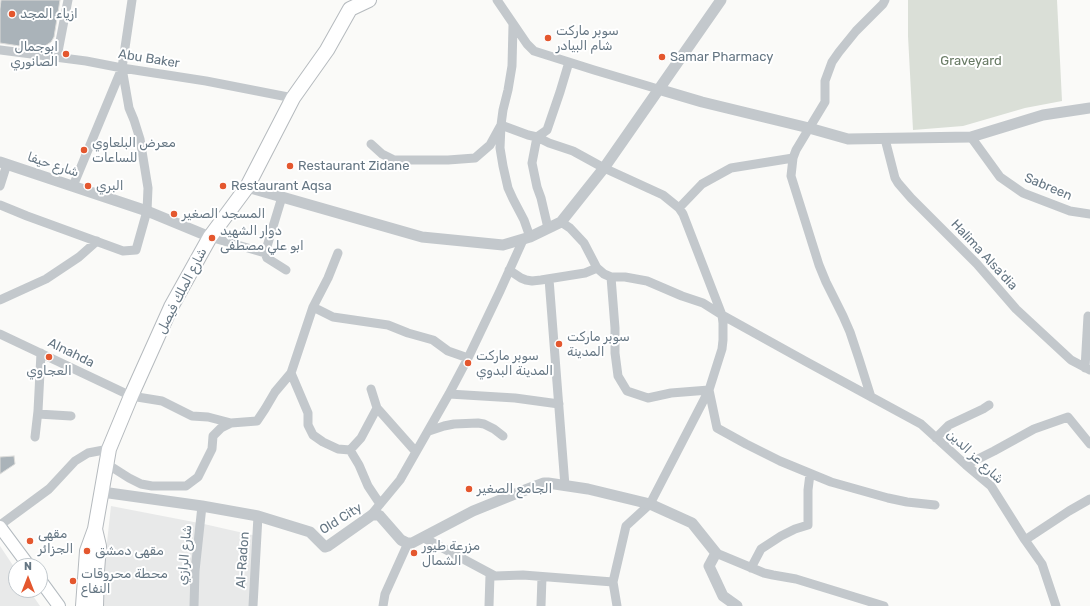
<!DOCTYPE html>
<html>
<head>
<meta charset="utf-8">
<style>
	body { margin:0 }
	#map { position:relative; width:1090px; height:606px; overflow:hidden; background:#fafaf8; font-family:Rubik,sans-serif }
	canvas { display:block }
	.north { position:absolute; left:8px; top:558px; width:40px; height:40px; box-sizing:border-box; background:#fff; border:1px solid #c1c8cd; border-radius:50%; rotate:0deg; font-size:11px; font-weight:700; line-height:16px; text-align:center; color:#657683 }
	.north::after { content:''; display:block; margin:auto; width:14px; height:18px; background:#e4572e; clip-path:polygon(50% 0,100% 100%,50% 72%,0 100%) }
</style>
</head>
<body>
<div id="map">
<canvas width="1090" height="606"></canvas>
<div class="north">N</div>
</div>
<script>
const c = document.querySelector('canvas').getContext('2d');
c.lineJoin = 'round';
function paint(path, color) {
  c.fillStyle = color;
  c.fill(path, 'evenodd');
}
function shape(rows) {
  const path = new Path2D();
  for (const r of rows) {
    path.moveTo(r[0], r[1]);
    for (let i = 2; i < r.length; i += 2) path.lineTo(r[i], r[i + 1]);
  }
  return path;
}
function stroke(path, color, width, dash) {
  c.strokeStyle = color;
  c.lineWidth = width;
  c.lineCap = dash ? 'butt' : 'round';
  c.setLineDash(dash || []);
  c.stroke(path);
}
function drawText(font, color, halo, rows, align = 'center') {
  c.font = font + ' Rubik,Vazirmatn,sans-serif';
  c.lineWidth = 4;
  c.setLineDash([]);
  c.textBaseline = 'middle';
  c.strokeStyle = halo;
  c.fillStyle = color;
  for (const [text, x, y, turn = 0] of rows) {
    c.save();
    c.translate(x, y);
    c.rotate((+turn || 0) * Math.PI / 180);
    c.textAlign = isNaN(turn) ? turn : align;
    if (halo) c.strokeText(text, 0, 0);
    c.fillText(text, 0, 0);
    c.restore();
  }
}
const built = shape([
	[111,506,204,524,261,537,252,606,100,606],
	[0,546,16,570,16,590,29,590,40,606,0,606]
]);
const green = shape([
	[908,0,1057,0,1062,101,1025,108,963,126,913,130,908,36]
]);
const building = shape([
	[1,0,60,0,54,37,51,42,42,48,33,48,0,43,0,9,1,0],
	[14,456,15,464,0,474,0,457,14,456]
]);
const minor = shape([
	[497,0,527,44,534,51,594,70,658,89],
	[513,25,512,66,508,90,503,110,501,125,500,148,503,166,508,188,513,199,524,220,530,237],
	[0,50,86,61,122,68,206,81,293,98],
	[57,57,68,0],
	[971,137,1000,177,1023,193,1070,211,1090,214],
	[885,139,895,178,898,183,911,198,977,264,1016,309,1071,360,1090,370],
	[371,144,382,154,394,160,448,160,475,158,490,145,501,125,528,135,537,137,549,143,573,151,604,168,663,195,679,208,683,214,722,315,723,323,723,340,722,349,709,390,650,504,626,526,613,582,617,606],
	[0,186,7,164],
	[73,186,122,68,132,0],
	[0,205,27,216,123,251,136,250,147,211,148,188,140,139,134,120,129,108,122,68],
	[679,208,702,184,731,168,793,158],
	[561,222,570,228,584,243,597,268,604,274,611,277,625,277,647,281,682,296,703,303,722,315,805,361,921,424,966,465,991,486,1025,540,1042,564,1056,606],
	[548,228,541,198,537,187,532,163,537,137,547,130,560,92,569,62],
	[210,237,265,253,282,197],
	[265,253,267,258,286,270],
	[338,253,328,278,313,307,291,373,308,413,308,425,313,435,323,442,338,449,350,450,359,465,368,486,380,504],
	[509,270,521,278,526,280,532,281,541,280,585,273,597,268],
	[611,277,615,328,615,353,618,376,627,391,648,398,671,393,709,390,717,428,746,444,780,461,831,482,888,498,907,502,935,505],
	[549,279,565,486],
	[0,300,46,279,79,257,97,241],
	[313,307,333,317,388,325,408,333,433,340,448,351,468,358],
	[0,334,131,396,162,401,192,416,208,417,231,423],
	[1085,368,1088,316],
	[371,389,377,408,416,452],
	[449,394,515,398,559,404],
	[871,397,859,359,850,332,843,316,826,282,819,265,791,176,793,158,796,150,825,102,825,81,832,62,839,52,856,31,883,4,885,0],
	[38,414,71,416],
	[429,431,444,426,454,424,478,423,484,424,494,429,503,436],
	[35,437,38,411,41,353],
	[936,438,949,425,983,409,989,405],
	[350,450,361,438,377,408],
	[107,464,129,478,141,484,152,486,186,486,198,477,212,449,213,436,221,428,231,423,257,421,265,409,275,392,291,373],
	[966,465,994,451,1034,429,1068,417,1090,444],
	[371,515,400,480,449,394,468,358,500,291,523,240],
	[0,525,49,489,75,461,88,453,109,449],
	[424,538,495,576,523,575,613,582],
	[1025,540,1069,511,1090,499],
	[716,553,764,573,773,575,796,579,884,606],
	[751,568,761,549,781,536,795,529,808,525,808,490,810,474],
	[194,606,195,571,202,506],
	[253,606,258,516],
	[383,606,385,594,408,543],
	[489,606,490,575],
	[541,606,542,577]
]);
const tertiary = shape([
	[658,89,702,102,809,128,848,139,971,137,1043,115,1090,108],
	[0,162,147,211,210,237],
	[247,187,422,237,503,245,530,237,561,222,604,168,721,0],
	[102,492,202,506,258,516,310,532,325,547,328,546,372,515,378,515,380,516,401,540,407,543,412,543,473,511,520,492,544,483,548,483,588,489,650,504,692,523,716,553,709,566,723,596,737,606]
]);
const secondary = shape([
	[0,527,29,566],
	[40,580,59,606]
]);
const primary = shape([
	[95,529,99,546,97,571,96,606],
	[83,606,87,551,95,529,109,449,131,396,171,307,210,237,247,187,293,98,327,50,350,9,369,0]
]);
const markers = [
	[12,14,4,"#e4572e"],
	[548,38,4,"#e4572e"],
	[66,54,4,"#e4572e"],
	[662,57,4,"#e4572e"],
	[84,150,4,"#e4572e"],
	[290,166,4,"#e4572e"],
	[88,186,4,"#e4572e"],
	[223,186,4,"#e4572e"],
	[174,214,4,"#e4572e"],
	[212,238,4,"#e4572e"],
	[559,344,4,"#e4572e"],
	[49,357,4,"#e4572e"],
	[468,363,4,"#e4572e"],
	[469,489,4,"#e4572e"],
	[30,541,4,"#e4572e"],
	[87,551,4,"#e4572e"],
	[414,553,4,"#e4572e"],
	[73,581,4,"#e4572e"]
];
const poiNames = [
	["ازياء المجد",20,14],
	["سوبر ماركت",556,31],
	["شام البيادر",556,46],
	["ابوجمال",58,47,"right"],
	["الصانوري",58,62,"right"],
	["Samar Pharmacy",670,57],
	["معرض البلعاوي",92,143],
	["للساعات",92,158],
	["Restaurant Zidane",298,166],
	["البري",96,186],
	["Restaurant Aqsa",231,186],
	["المسجد الصغير",182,214],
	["دوار الشهيد",220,231],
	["ابو علي مصطفى",220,246],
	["سوبر ماركت",567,337],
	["المدينة",567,352],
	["سوبر ماركت",476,356],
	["المدينة البدوي",476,371],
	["العجاوي",49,371,"center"],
	["الجامع الصغير",477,489],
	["مقهى",38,534],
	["الجزائر",38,549],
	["مزرعة طيور",422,546],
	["الشمال",422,561],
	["مقهى دمشق",95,551],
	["محطة محروقات",81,574],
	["النفاع",81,589]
];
const streetNames = [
	["Abu Baker",149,59,9],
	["شارع حيفا",53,165,18],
	["Sabreen",1048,187,23],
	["Halima Alsa'dia",984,255,47],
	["شارع الملك فيصل",182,291,-63],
	["Alnahda",71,353,26],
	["شارع عز الدين",975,457,43],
	["Old City",341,519,-32],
	["شارع الرازي",185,555,-85],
	["Al-Radon",243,560,-86]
];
const parkNames = [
	["Graveyard",971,61]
];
paint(built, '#e8e9e9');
paint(green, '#dadfd7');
paint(building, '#aab3b9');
stroke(building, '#dcdcda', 1);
stroke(secondary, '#b3babf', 14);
stroke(primary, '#b5babe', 16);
stroke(minor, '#c3c8cc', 9);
stroke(tertiary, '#c3c8cc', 11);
stroke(secondary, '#fff', 12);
stroke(primary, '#fff', 14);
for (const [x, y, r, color] of markers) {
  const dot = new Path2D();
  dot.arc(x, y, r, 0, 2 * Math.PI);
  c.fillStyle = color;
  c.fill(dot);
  stroke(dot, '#fff', 1.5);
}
drawText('13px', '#657683', '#fff', poiNames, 'left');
drawText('13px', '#657683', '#fff', streetNames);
drawText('13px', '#687a64', '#fff', parkNames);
</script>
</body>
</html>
